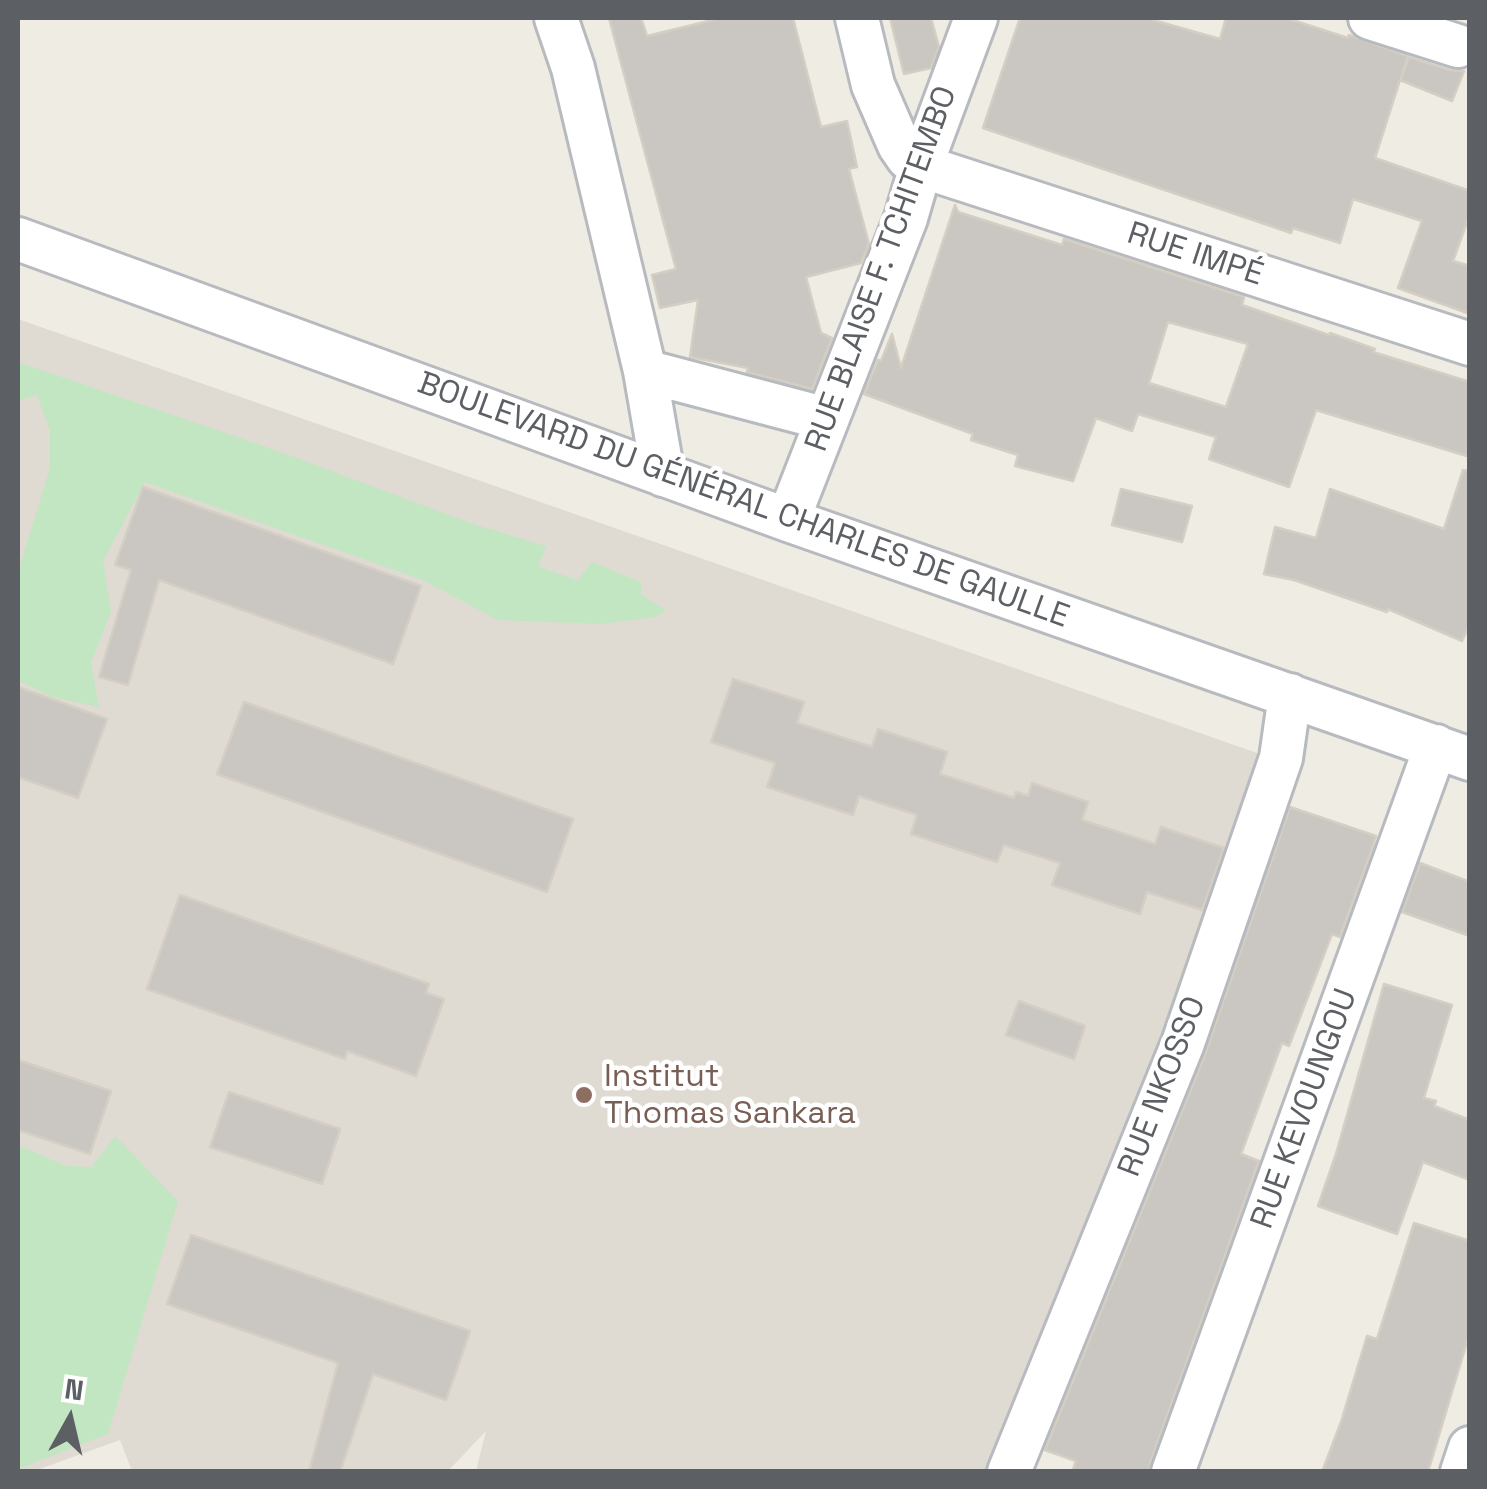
<!DOCTYPE html>
<html>
<head>
<meta charset="utf-8">
<style>
	body { margin:0 }
	#map { position:relative; width:1487px; height:1489px; overflow:hidden; background:#efece4; font-family:"Space Grotesk",sans-serif }
	canvas { display:block }
	.frame { position:absolute; inset:0; border:20px solid #5c6065; pointer-events:none }
	.north { position:absolute; left:20px; top:1369px; width:100px; height:100px; -webkit-text-stroke:8px #fff; paint-order:stroke; rotate:8deg; font-size:28px; font-weight:700; line-height:40px; text-align:center; color:#5c6065 }
	.north::after { content:''; display:block; margin:auto; width:35px; height:45px; background:#5c6065; clip-path:polygon(50% 0,100% 100%,50% 72%,0 100%) }
</style>
</head>
<body>
<div id="map">
<canvas width="1487" height="1489"></canvas>
<div class="frame"></div>
<div class="north">N</div>
</div>
<script>
const c = document.querySelector('canvas').getContext('2d');
c.lineJoin = 'round';
function paint(path, color) {
  c.fillStyle = color;
  c.fill(path, 'evenodd');
}
function shape(rows) {
  const path = new Path2D();
  for (const r of rows) {
    path.moveTo(r[0], r[1]);
    for (let i = 2; i < r.length; i += 2) path.lineTo(r[i], r[i + 1]);
  }
  return path;
}
function stroke(path, color, width, dash) {
  c.strokeStyle = color;
  c.lineWidth = width;
  c.lineCap = dash ? 'butt' : 'round';
  c.setLineDash(dash || []);
  c.stroke(path);
}
function drawText(font, color, halo, rows, align = 'center') {
  c.font = font + ' "Space Grotesk",sans-serif';
  c.lineWidth = 9;
  c.setLineDash([]);
  c.textBaseline = 'middle';
  c.strokeStyle = halo;
  c.fillStyle = color;
  for (const [text, x, y, turn = 0] of rows) {
    c.save();
    c.translate(x, y);
    c.rotate((+turn || 0) * Math.PI / 180);
    c.textAlign = isNaN(turn) ? turn : align;
    if (halo) c.strokeText(text, 0, 0);
    c.fillText(text, 0, 0);
    c.restore();
  }
}
const education = shape([
	[18,319,1277,760,1008,1471,476,1471,486,1431,448,1471,132,1471,120,1440,34,1471,18,1472]
]);
const green = shape([
	[18,362,278,451,470,523,546,546,538,567,578,580,592,562,641,582,641,595,666,610,655,617,601,624,498,620,423,580,145,482,103,561,111,611,91,663,99,707,52,697,18,680,19,569,50,468,50,431,37,395,18,401],
	[115,1136,178,1201,108,1434,18,1469,18,1145,66,1166,92,1167]
]);
const building = shape([
	[609,18,641,18,647,36,721,18,793,18,821,127,847,121,857,167,849,169,869,244,861,263,806,277,821,333,832,338,812,389,747,372,748,368,690,357,698,300,660,308,652,275,676,269,609,18],
	[890,18,931,18,939,47,931,68,904,74,890,18],
	[1020,18,1146,18,1220,39,1226,18,1286,18,1348,38,1349,35,1408,56,1401,78,1409,57,1450,70,1464,71,1452,101,1400,80,1375,158,1470,191,1470,214,1453,261,1470,266,1470,314,1398,288,1422,221,1353,199,1340,243,1293,228,1291,233,983,128,1020,18],
	[955,205,958,212,1062,245,1064,239,1244,297,1242,305,1329,335,1330,333,1375,349,1373,352,1470,382,1470,457,1316,410,1289,487,1209,459,1216,437,1138,414,1132,431,1096,418,1073,481,1015,466,1018,455,971,440,973,434,864,394,878,360,881,361,892,334,901,368,955,205],
	[1168,322,1248,344,1226,407,1149,383,1168,322],
	[1463,470,1470,471,1470,624,1462,641,1388,609,1387,612,1294,580,1264,574,1275,527,1316,538,1330,489,1444,529,1463,470],
	[143,487,421,586,393,664,159,580,128,685,99,677,131,570,115,565,143,487],
	[1121,489,1192,506,1182,542,1112,525,1121,489],
	[733,679,804,702,797,723,872,747,878,729,947,752,940,774,1014,798,1016,792,1028,796,1032,783,1088,802,1082,820,1155,844,1161,827,1224,848,1202,910,1147,892,1140,914,1052,885,1060,863,1004,845,997,862,911,834,917,815,859,796,853,815,767,787,775,763,711,742,733,679],
	[18,687,107,719,78,798,18,777,18,687],
	[244,702,573,819,547,892,217,774,244,702],
	[1290,807,1376,836,1373,846,1340,937,1332,934,1289,1046,1282,1043,1241,1154,1259,1161,1150,1463,1149,1472,1072,1472,1076,1461,1045,1450,1206,1052,1290,807],
	[1420,863,1470,882,1470,936,1402,912,1420,863],
	[180,895,429,984,426,993,444,999,416,1076,347,1051,345,1059,147,989,180,895],
	[1384,984,1452,1005,1424,1098,1436,1101,1434,1106,1470,1120,1470,1180,1423,1162,1397,1234,1318,1206,1336,1154,1384,984],
	[1019,1001,1085,1026,1074,1059,1006,1035,1019,1001],
	[18,1060,111,1091,90,1154,18,1130,18,1060],
	[229,1092,340,1129,322,1184,210,1147,229,1092],
	[1414,1223,1470,1241,1470,1332,1428,1472,1322,1472,1341,1422,1367,1336,1377,1339,1414,1223],
	[191,1235,470,1331,446,1400,373,1374,340,1472,309,1472,338,1363,167,1304,191,1235]
]);
const street = shape([
	[556,18,573,68,645,371,663,475],
	[857,18,873,85,899,145,908,158,921,166,1470,344],
	[1370,18,1458,46],
	[18,239,788,520,1470,759],
	[645,371,827,419],
	[788,520,906,218,921,166,976,18],
	[1009,1472,1183,1043,1281,758,1290,695],
	[1173,1472,1436,746],
	[1462,1472,1470,1448]
]);
const markers = [
	[584,1095,10,"#8d6e63"]
];
const streetNames = [
	["RUE IMPÉ",1195,255,18],
	["RUE BLAISE F. TCHITEMBO",882,269,-70],
	["BOULEVARD DU GÉNÉRAL CHARLES DE GAULLE",743,501,20],
	["RUE NKOSSO",1163,1087,-69],
	["RUE KEVOUNGOU",1305,1109,-70]
];
const educationNames = [
	["Institut",604,1077],
	["Thomas Sankara",604,1114]
];
paint(education, '#dfdbd2');
paint(green, '#c1e6c1');
paint(building, '#cac7c2');
stroke(building, '#d4cec3', 2.5);
stroke(street, '#b7babe', 48);
stroke(street, '#fff', 42);
for (const [x, y, r, color] of markers) {
  const dot = new Path2D();
  dot.arc(x, y, r, 0, 2 * Math.PI);
  c.fillStyle = color;
  c.fill(dot);
  stroke(dot, '#fff', 4);
}
drawText('32px', '#5c6065', '#fff', streetNames);
drawText('32px', '#785e54', '#fff', educationNames, 'left');
</script>
</body>
</html>
